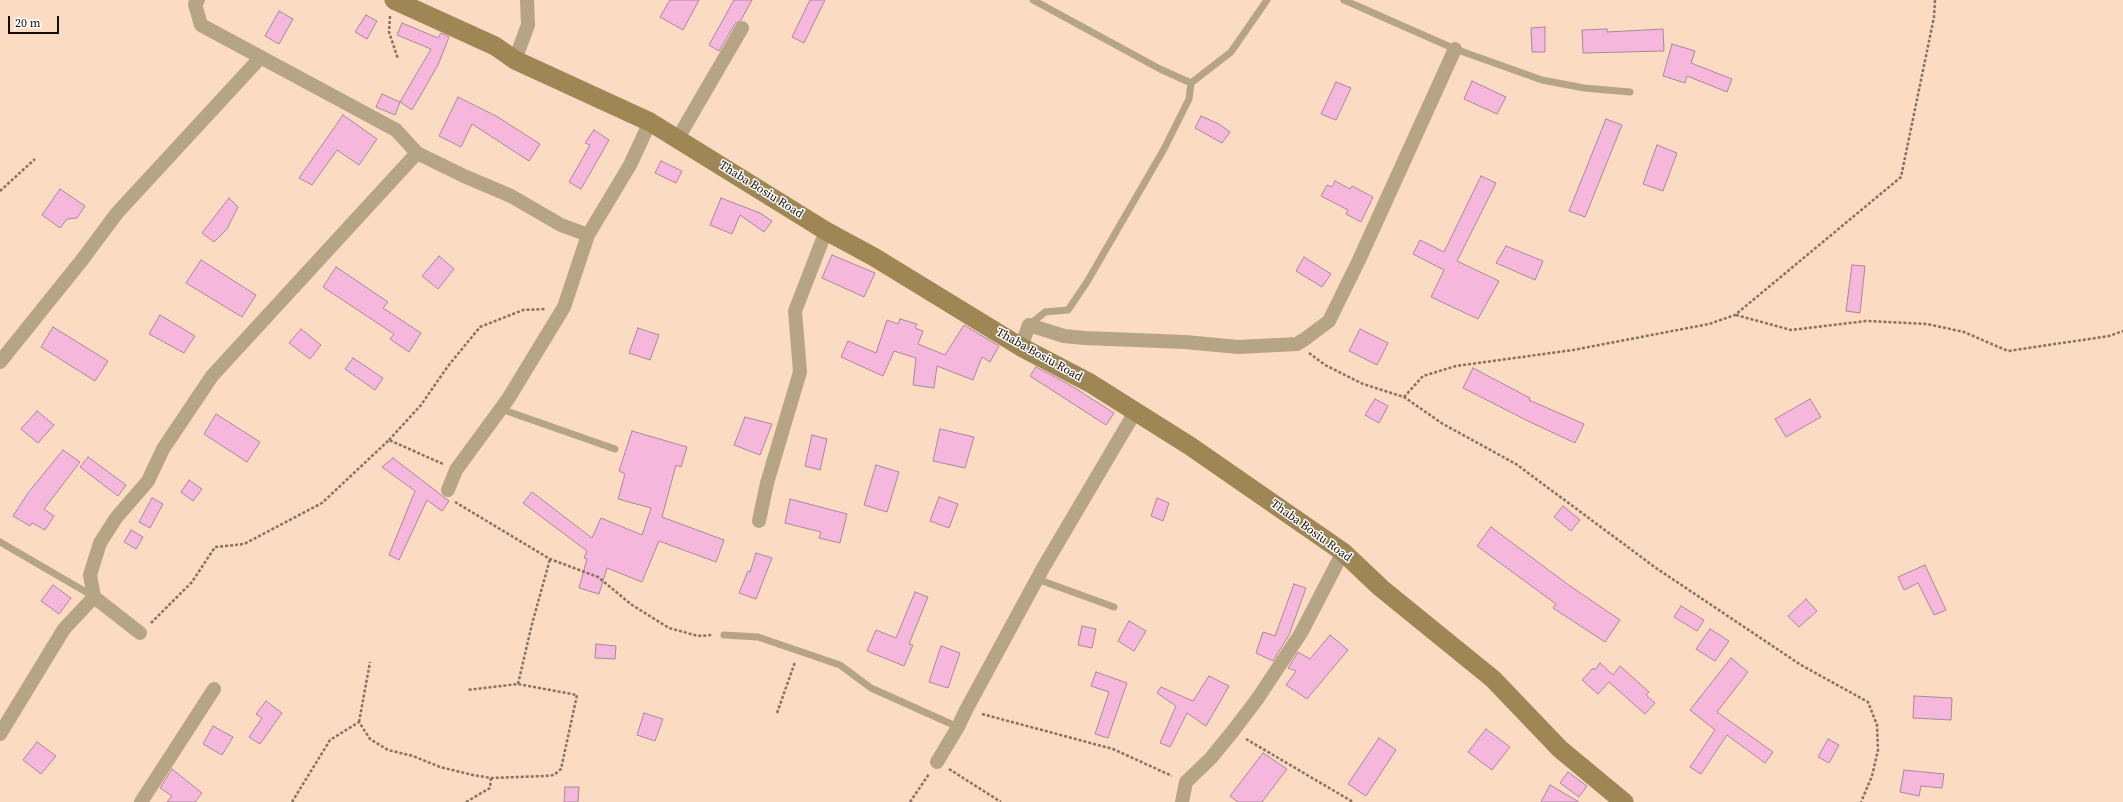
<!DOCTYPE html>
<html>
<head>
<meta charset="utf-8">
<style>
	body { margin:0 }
	#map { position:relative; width:2123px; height:802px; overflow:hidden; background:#fbdbc2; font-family:"Source Serif 4",serif }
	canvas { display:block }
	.scale { position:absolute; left:8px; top:16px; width:51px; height:18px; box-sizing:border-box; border:2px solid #170c05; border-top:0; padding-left:5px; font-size:12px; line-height:14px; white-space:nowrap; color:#170c05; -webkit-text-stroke:3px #fff; paint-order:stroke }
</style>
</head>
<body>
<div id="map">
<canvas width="2123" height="802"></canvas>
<div class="scale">20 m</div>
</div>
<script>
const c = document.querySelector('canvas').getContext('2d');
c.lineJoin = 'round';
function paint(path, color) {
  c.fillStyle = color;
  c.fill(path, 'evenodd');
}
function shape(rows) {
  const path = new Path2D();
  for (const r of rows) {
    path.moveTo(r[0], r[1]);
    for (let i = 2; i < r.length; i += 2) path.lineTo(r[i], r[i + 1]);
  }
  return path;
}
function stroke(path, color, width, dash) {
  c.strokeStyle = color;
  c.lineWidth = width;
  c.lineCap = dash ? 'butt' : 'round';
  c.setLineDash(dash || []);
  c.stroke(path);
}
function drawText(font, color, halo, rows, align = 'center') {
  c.font = font + ' "Source Serif 4",serif';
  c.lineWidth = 3;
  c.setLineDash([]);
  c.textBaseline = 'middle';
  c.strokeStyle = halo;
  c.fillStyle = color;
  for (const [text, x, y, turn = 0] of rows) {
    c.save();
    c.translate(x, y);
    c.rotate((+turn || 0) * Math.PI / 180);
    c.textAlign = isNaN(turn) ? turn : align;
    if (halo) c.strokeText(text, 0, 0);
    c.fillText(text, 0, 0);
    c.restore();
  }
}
const building = shape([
	[670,0,699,0,683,30,660,17,670,0],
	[734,0,752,0,741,20,735,24,719,51,709,45,734,0],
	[810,0,825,0,804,43,792,37,810,0],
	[279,11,293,19,279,44,265,36,279,11],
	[366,15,377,21,367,39,355,32,366,15],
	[402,23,438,38,441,33,449,37,438,65,412,110,400,102,431,49,397,35,402,23],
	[1545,27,1545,52,1532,52,1531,28,1545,27],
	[1607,29,1607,32,1663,29,1664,51,1583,53,1582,30,1607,29],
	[1672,44,1695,51,1691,63,1732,79,1727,92,1687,76,1685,83,1663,76,1672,44],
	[1472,81,1506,97,1497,114,1464,99,1472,81],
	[1336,82,1351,88,1336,120,1321,114,1336,82],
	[382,94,400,102,395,115,376,107,382,94],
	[458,97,496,116,540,144,529,161,472,124,461,147,439,136,458,97],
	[343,115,377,139,359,165,337,150,312,185,299,178,343,115],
	[1201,116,1219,124,1230,132,1222,143,1195,128,1201,116],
	[1606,119,1622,125,1585,217,1569,211,1606,119],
	[594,130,609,140,581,189,569,182,590,145,585,143,594,130],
	[1657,145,1677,153,1663,191,1643,184,1657,145],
	[661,161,682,171,676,183,655,173,661,161],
	[1481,176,1496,183,1457,261,1499,281,1478,319,1431,297,1444,270,1413,254,1420,240,1444,252,1481,176],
	[1335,181,1350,189,1352,186,1373,197,1361,222,1346,214,1348,210,1321,196,1327,185,1332,187,1335,181],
	[60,189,85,206,77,218,67,219,60,228,42,215,60,189],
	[229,198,238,207,227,229,214,242,202,233,229,198],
	[721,198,760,213,772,221,764,232,740,215,732,234,710,225,721,198],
	[1506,246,1543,261,1535,280,1496,263,1506,246],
	[832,255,875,273,864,297,822,278,832,255],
	[439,256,454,269,438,289,422,276,439,256],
	[1304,257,1331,274,1322,287,1296,271,1304,257],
	[201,260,256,295,242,317,186,283,201,260],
	[1852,265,1865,266,1860,313,1846,311,1852,265],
	[336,267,388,302,383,308,421,333,409,352,390,339,394,334,323,287,336,267],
	[160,315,195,336,184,353,149,334,160,315],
	[900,319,917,324,915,328,923,331,918,344,945,355,964,325,999,346,990,362,982,357,973,380,937,366,934,388,913,385,916,358,894,351,883,376,841,357,848,341,876,353,887,320,898,324,900,319],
	[53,327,108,361,95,381,41,347,53,327],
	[638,328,659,335,650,360,629,353,638,328],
	[301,329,321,345,310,359,289,343,301,329],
	[1360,329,1388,343,1377,365,1349,351,1360,329],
	[353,358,383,378,375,390,345,369,353,358],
	[1036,367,1070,385,1114,413,1106,425,1030,376,1036,367],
	[1473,368,1530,398,1529,400,1584,424,1575,443,1530,422,1463,388,1473,368],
	[1375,399,1388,406,1379,423,1365,415,1375,399],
	[1810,399,1821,417,1786,437,1775,419,1810,399],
	[37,411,54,425,38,443,21,429,37,411],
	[216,414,260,442,247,462,204,434,216,414],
	[745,417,772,424,760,455,734,445,745,417],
	[940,429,974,437,965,468,933,461,940,429],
	[632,431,687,447,681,467,676,465,662,517,724,540,716,562,659,541,642,582,607,568,599,594,579,588,587,559,584,558,587,551,523,503,532,492,592,538,601,518,642,535,651,508,618,499,625,474,619,471,632,431],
	[812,435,827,439,820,470,805,466,812,435],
	[63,450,80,462,44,509,54,516,45,530,32,523,30,526,13,516,28,493,63,450],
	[88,457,126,485,118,496,80,467,88,457],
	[393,458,449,501,442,511,427,500,399,560,389,555,415,491,382,467,393,458],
	[876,465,899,472,887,512,864,505,876,465],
	[189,480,202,489,193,501,181,492,189,480],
	[939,497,958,504,949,528,930,521,939,497],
	[152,498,163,504,150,528,139,522,152,498],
	[1157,498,1169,503,1163,521,1151,516,1157,498],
	[790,499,847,514,840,543,819,538,821,532,785,523,790,499],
	[1563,506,1580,520,1571,531,1554,517,1563,506],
	[1491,527,1570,586,1620,620,1605,642,1553,608,1556,604,1477,546,1491,527],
	[131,530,143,537,136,549,124,542,131,530],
	[756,553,772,558,756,599,739,593,748,571,750,572,756,553],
	[1925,565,1946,610,1934,615,1918,583,1904,590,1898,577,1925,565],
	[1294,584,1306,588,1289,635,1273,661,1256,653,1263,632,1275,636,1294,584],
	[53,585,71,598,59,614,41,601,53,585],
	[915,592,928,597,909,644,913,645,904,666,867,651,876,630,896,638,915,592],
	[1806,599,1817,611,1799,627,1788,616,1806,599],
	[1681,606,1704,620,1697,631,1674,617,1681,606],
	[1129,621,1146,631,1134,651,1118,641,1129,621],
	[1082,626,1096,629,1092,648,1078,645,1082,626],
	[1710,629,1729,641,1715,661,1696,649,1710,629],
	[1330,635,1348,650,1307,699,1286,685,1296,671,1288,668,1298,652,1310,659,1330,635],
	[596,644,616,646,615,659,595,658,596,644],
	[941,646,960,653,948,688,929,682,941,646],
	[1731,658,1748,672,1717,712,1773,752,1765,763,1727,735,1701,774,1690,767,1715,730,1690,710,1731,658],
	[1600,663,1613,675,1620,666,1649,692,1646,695,1655,703,1645,714,1609,682,1598,694,1582,680,1593,668,1595,670,1600,663],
	[1096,672,1127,683,1108,738,1095,734,1109,692,1091,686,1096,672],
	[1209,676,1229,686,1206,726,1187,713,1170,747,1160,743,1176,706,1157,693,1161,687,1193,701,1209,676],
	[1914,696,1952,698,1951,720,1913,718,1914,696],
	[266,701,282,713,260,744,249,737,262,718,256,714,266,701],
	[644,713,663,719,655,741,637,735,644,713],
	[213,726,233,737,222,755,203,744,213,726],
	[1486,729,1510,747,1492,770,1468,752,1486,729],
	[1379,738,1396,750,1366,796,1348,784,1379,738],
	[1828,739,1839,745,1829,763,1818,757,1828,739],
	[37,742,56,756,41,774,23,760,37,742],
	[1263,753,1287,769,1262,802,1238,802,1230,796,1263,753],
	[172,769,202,793,195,802,167,802,172,796,160,788,172,769],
	[1904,770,1944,774,1942,788,1921,786,1919,796,1900,792,1904,770],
	[1568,772,1587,786,1579,797,1560,783,1568,772],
	[1550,785,1579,802,1541,802,1550,785],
	[565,787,579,787,578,802,564,802,565,787]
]);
const path = shape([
	[390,16,389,32,398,59],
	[0,191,35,159],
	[1736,315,1791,330,1866,321,1927,324,1964,332,2008,351,2109,336,2123,331],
	[1309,353,1325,365,1363,384,1404,397,1443,424,1516,464,1656,568,1801,665,1868,702,1877,725,1878,750,1872,776,1861,802],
	[1404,397,1423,376,1456,366,1573,350,1709,324,1735,315,1901,177,1934,17,1935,0],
	[389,440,421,405,448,366,480,327,523,310,546,309],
	[455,502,550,559,598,577,632,605,669,628,698,636,713,635],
	[151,623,192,582,215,547,244,544,322,503,389,440,443,464],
	[518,684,532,624,550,559],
	[777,713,795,662],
	[982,714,1113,749,1172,776],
	[359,722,370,662],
	[1246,739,1353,802],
	[949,769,1001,802],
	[292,802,330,740,359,722,370,739,388,750,413,756,440,767,473,775,491,778,545,776,554,775,561,769,577,695,518,684,467,690],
	[466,802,490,788,491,778],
	[910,802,929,774]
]);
const lane = shape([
	[1033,0,1160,69,1191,83],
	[1344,0,1455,49,1542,80,1584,88,1630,92],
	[1029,325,1045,312,1068,310,1087,282,1164,149,1189,99,1191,83,1231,52,1267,0],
	[501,409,615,449],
	[0,542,93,596],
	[1037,579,1114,607],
	[724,635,758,637,840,665,871,688,958,727]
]);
const street = shape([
	[515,60,528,25,527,0],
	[678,138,742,28],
	[417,153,464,176,511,196,561,225,588,235],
	[1021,347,1029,325,1064,336,1085,338,1185,342,1238,347,1297,344,1305,339,1329,321,1359,260,1455,49],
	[0,362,82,260,117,213,261,57],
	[448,490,456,470,508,399,564,307,588,235,630,165,650,122],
	[759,521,767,483,800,372,795,311,826,231],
	[94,597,140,633],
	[0,734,64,629,94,597,90,575,100,543,116,518,148,481,163,449,212,376,417,153,396,130,201,25,195,4,198,0],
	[937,762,958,727,966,710,1043,568,1135,412],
	[141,802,214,689],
	[1182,802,1186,782,1211,758,1233,731,1258,698,1301,633,1343,552]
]);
const secondary = shape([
	[394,0,495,46,515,60,650,122,826,231,874,257,1021,347,1090,383,1190,446,1343,552,1381,588,1493,679,1560,749,1624,802]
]);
const streetNames = [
	["Thaba Bosiu Road",761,190,32],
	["Thaba Bosiu Road",1039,355,29],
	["Thaba Bosiu Road",1311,531,36]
];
paint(building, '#f6b7dd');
stroke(building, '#a9889c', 1);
stroke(path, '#877262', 2.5, [3, 2]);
stroke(lane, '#b5a584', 7);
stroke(street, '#b5a584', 14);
stroke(secondary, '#9e8754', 19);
drawText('12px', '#170c05', '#fff', streetNames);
</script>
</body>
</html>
